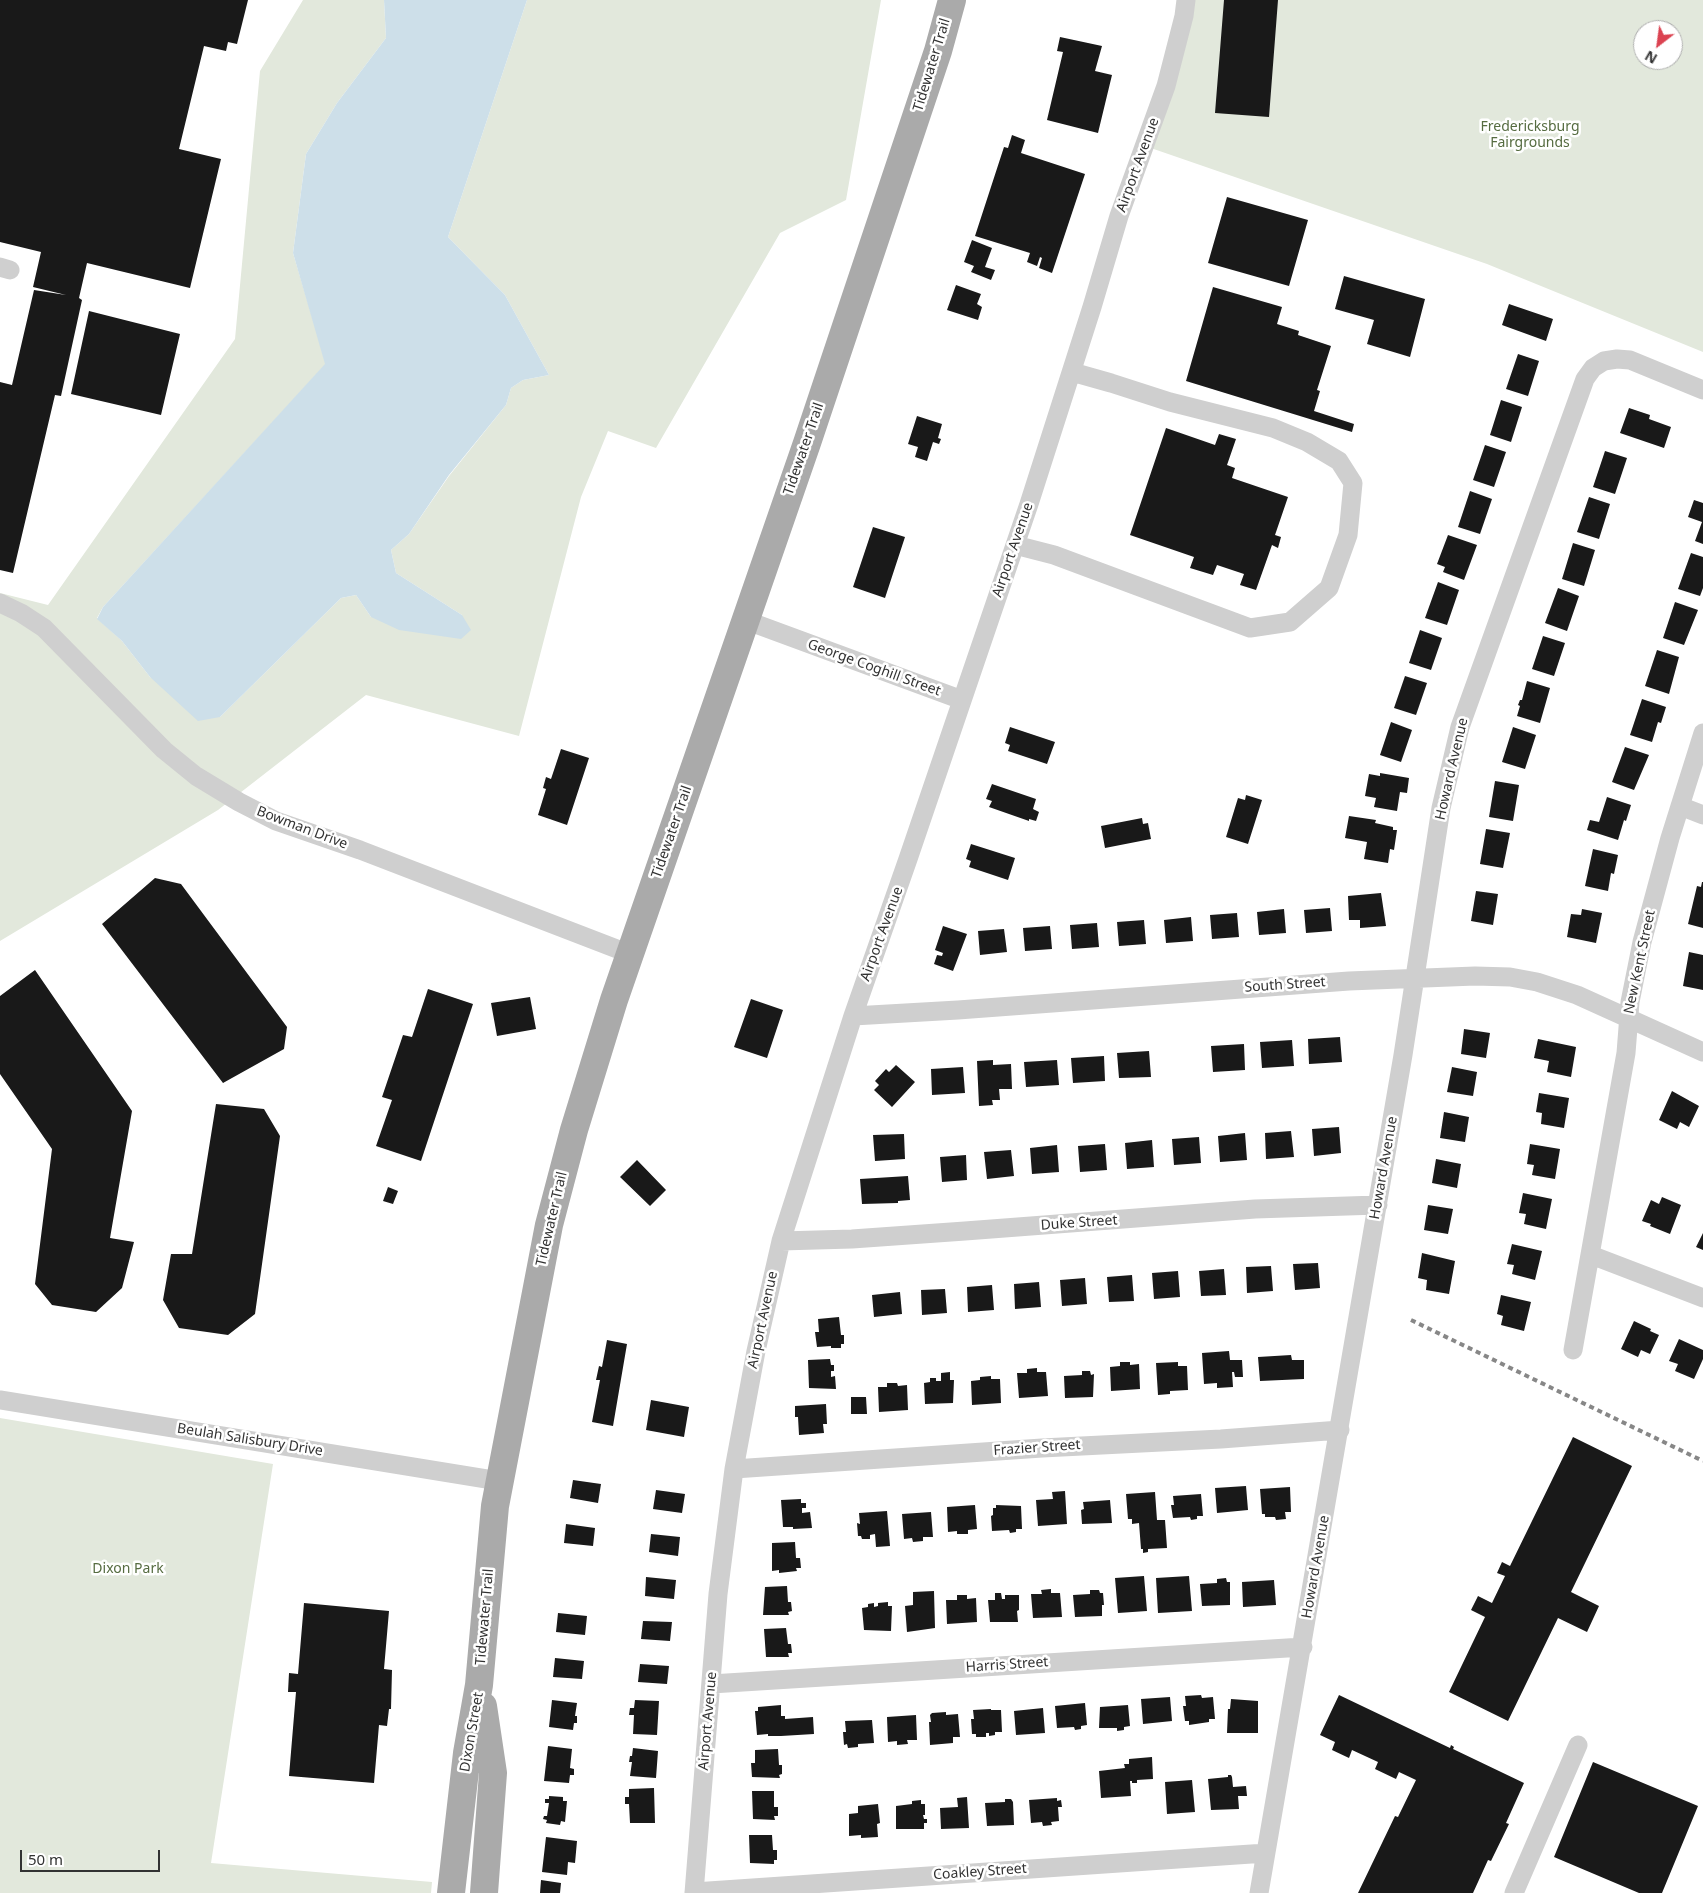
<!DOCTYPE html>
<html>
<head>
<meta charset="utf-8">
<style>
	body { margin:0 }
	#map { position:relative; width:1703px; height:1893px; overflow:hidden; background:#fff; font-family:"Noto Sans",sans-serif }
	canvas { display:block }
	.north { position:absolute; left:1633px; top:20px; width:50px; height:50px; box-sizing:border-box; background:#fff; border:1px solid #adadad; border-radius:50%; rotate:210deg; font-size:14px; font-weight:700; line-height:20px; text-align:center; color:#323232 }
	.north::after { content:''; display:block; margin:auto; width:18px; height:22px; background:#db4351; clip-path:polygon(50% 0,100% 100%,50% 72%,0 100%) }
	.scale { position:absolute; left:20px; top:1850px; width:140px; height:22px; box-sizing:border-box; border:2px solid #323232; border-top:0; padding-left:6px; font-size:15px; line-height:18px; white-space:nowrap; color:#323232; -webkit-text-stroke:4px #fff; paint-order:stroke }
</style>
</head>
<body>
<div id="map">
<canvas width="1703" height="1893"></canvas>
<div class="north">N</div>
<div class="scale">50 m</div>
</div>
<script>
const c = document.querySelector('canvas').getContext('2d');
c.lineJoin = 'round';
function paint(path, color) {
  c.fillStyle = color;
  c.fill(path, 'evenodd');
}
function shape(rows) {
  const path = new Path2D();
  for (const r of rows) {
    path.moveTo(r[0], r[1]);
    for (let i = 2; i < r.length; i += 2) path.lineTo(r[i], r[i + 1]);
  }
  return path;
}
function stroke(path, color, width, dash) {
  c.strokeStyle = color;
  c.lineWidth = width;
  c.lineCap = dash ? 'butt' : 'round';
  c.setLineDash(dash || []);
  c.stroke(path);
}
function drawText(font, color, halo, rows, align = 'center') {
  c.font = font + ' "Noto Sans",sans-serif';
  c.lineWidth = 5;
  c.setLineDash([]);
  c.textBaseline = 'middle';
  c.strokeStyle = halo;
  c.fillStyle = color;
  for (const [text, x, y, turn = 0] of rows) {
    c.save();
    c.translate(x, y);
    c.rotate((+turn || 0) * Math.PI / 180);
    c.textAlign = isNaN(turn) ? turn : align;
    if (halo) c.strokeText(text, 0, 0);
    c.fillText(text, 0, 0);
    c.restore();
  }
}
const green = shape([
	[303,0,384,0,386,38,337,103,306,154,293,253,326,364,103,607,97,618,122,641,150,677,220,717,341,598,356,595,371,617,462,615,396,573,391,550,409,534,449,476,506,405,511,388,523,380,549,375,505,295,448,237,527,0,881,0,846,200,780,233,656,448,608,431,581,497,519,736,366,695,218,810,0,941,0,593,48,605,235,339,260,71],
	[1186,0,1703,0,1703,352,1487,264,1145,146],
	[1643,30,1673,30,1673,60,1643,60],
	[0,1418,273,1464,211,1863,432,1882,431,1893,0,1893]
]);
const water = shape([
	[384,0,527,0,448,237,505,295,549,375,523,380,511,388,506,405,449,475,409,534,391,550,396,573,462,615,471,630,461,639,399,630,371,617,356,595,341,598,220,717,198,721,150,677,122,641,97,619,103,607,325,364,293,253,306,154,337,103,386,38]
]);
const building = shape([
	[0,0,248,0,237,44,228,42,226,51,204,46,179,149,221,159,190,288,87,263,79,298,82,300,61,396,55,395,13,573,0,570,0,382,12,385,34,290,66,295,33,287,41,252,0,242],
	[1224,0,1278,0,1269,117,1215,113],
	[1060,37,1102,46,1095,71,1112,75,1098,133,1047,120,1063,52,1057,51],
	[1012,135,1025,140,1021,153,1085,174,1052,273,1039,268,1042,258,1040,257,1037,266,1027,262,1030,253,975,236,1004,147,1008,148],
	[1227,197,1308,220,1289,286,1208,263],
	[972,240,992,248,985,267,995,270,991,280,971,272,974,266,964,262],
	[1344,276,1425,299,1410,357,1367,344,1374,320,1335,309],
	[956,285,981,294,977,304,982,307,978,320,947,310],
	[1213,287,1282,307,1277,324,1299,331,1298,335,1331,346,1317,390,1320,391,1314,411,1354,424,1352,432,1186,381],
	[1509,304,1553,319,1546,341,1502,325],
	[89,311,180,334,161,415,71,394],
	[1518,354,1539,361,1528,396,1506,389],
	[1501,400,1522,407,1511,442,1490,435],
	[1629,408,1650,415,1649,419,1671,427,1664,448,1620,433],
	[917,416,942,424,938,438,941,439,939,444,933,442,927,461,915,457,918,447,908,444],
	[1166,428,1215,445,1219,434,1236,439,1227,465,1235,468,1232,478,1288,497,1275,535,1281,537,1278,548,1272,545,1256,590,1240,585,1244,574,1217,565,1213,575,1190,568,1194,557,1130,535],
	[1485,445,1506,452,1494,487,1473,480],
	[1605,451,1627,458,1615,494,1593,487],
	[1470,491,1492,499,1480,534,1458,527],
	[1589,497,1610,504,1599,539,1577,532],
	[1694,500,1703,503,1703,544,1695,541,1702,522,1688,517],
	[873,527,905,537,885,598,853,587],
	[1448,535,1477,545,1464,580,1443,572,1445,567,1437,564],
	[1573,543,1595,550,1584,586,1562,579],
	[1691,553,1703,557,1703,588,1700,596,1678,589],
	[1438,582,1459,590,1447,625,1425,618],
	[1558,588,1579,596,1567,631,1545,623],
	[1675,602,1698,610,1684,645,1663,638],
	[1420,630,1442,638,1431,670,1409,663],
	[1543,636,1565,643,1554,676,1532,669],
	[1657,650,1679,657,1669,694,1645,686],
	[1405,676,1427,683,1416,715,1394,708],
	[1527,681,1550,688,1540,723,1517,716,1520,706,1518,705,1520,700,1522,700],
	[1642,699,1666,707,1661,723,1658,722,1652,742,1630,735],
	[1391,722,1412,730,1401,762,1380,755],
	[1010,727,1055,742,1047,764,1008,751,1010,745,1005,743],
	[1513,727,1536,735,1525,769,1502,762],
	[1625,747,1649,755,1634,790,1612,782],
	[561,749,589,758,567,825,538,815,546,789,543,788,546,777,551,779],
	[1380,773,1409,778,1407,793,1400,792,1397,811,1374,807,1376,798,1365,796,1369,774,1380,776],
	[1495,781,1519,785,1513,821,1489,817],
	[992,784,1036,799,1033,809,1039,812,1036,821,1029,819,1029,821,989,807,992,801,986,799],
	[1246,795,1262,800,1248,844,1226,837,1238,798,1245,800],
	[1607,797,1631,805,1626,821,1624,820,1618,840,1587,830,1590,820,1599,822],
	[1349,816,1376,820,1375,823,1393,827,1393,830,1397,830,1394,850,1390,849,1388,863,1364,859,1367,842,1345,838],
	[1142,818,1143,824,1148,823,1151,839,1105,848,1101,826],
	[1486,829,1510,833,1503,868,1480,864],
	[971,844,1015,858,1008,880,969,867,971,861,966,859],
	[1593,849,1618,855,1614,874,1611,873,1608,891,1585,886],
	[155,878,181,884,287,1027,284,1049,223,1083,102,924],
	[1702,882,1703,882,1703,928,1688,924,1697,886,1701,887],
	[1476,891,1498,894,1493,925,1471,921],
	[1381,893,1386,926,1360,928,1360,920,1349,920,1348,896],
	[1330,908,1332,931,1306,933,1304,910],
	[1284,909,1286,933,1259,935,1257,912],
	[1582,909,1602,913,1596,943,1567,937,1571,914,1581,915],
	[1237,913,1239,937,1212,939,1210,915],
	[1191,917,1193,941,1166,943,1164,920],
	[1144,920,1146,944,1119,946,1117,922],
	[1097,923,1099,947,1072,949,1070,925],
	[943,926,967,934,953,971,934,964,937,955,942,956,943,953,935,950],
	[1050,926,1052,949,1025,951,1023,928],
	[1004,929,1007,952,980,955,978,931],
	[1689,952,1703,955,1703,990,1683,986],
	[35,970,132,1111,110,1238,134,1242,122,1288,96,1312,52,1305,35,1284,52,1149,0,1074,0,996],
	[428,989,473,1004,421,1161,376,1146,392,1100,382,1097,403,1035,412,1037],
	[530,997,536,1029,497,1036,491,1003],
	[751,999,783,1010,767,1058,734,1047],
	[1464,1029,1490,1033,1486,1058,1461,1054],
	[1340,1037,1342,1062,1309,1064,1308,1039],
	[1538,1039,1576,1047,1571,1077,1547,1072,1549,1061,1534,1058],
	[1292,1040,1294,1066,1262,1068,1260,1042],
	[1244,1044,1245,1070,1213,1072,1211,1046],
	[1149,1051,1151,1077,1119,1078,1117,1053],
	[1104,1056,1105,1081,1073,1083,1071,1058],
	[993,1060,993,1065,1011,1064,1012,1089,999,1089,1000,1100,992,1100,993,1105,979,1106,977,1061],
	[1057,1060,1059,1085,1026,1087,1024,1062],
	[896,1065,915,1082,892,1107,874,1090,879,1085,875,1081,886,1069,889,1072],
	[963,1067,965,1093,932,1095,931,1069],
	[1452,1067,1477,1072,1473,1096,1447,1092],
	[1672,1091,1699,1106,1689,1127,1680,1122,1677,1129,1659,1120],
	[1539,1093,1569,1098,1564,1128,1541,1124,1542,1113,1536,1112],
	[216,1104,264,1109,280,1136,255,1314,228,1335,179,1328,163,1300,171,1254,192,1254],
	[1444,1112,1469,1117,1465,1142,1440,1138],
	[1339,1127,1341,1153,1314,1156,1312,1129],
	[1291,1131,1294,1157,1266,1159,1265,1133],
	[1245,1133,1247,1160,1220,1162,1218,1136],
	[904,1134,905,1159,875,1161,873,1135],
	[1199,1137,1201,1163,1174,1165,1172,1139],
	[1152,1140,1154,1167,1127,1169,1125,1143],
	[1105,1144,1107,1170,1080,1172,1078,1146],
	[1530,1144,1560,1149,1555,1179,1532,1175,1534,1165,1527,1164],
	[1057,1145,1059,1172,1032,1174,1030,1148],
	[1011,1150,1014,1176,987,1179,984,1152],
	[966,1155,967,1180,942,1182,940,1157],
	[1436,1159,1461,1164,1457,1188,1432,1183],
	[637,1160,666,1190,650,1206,620,1177],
	[908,1176,910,1200,898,1201,898,1203,862,1204,860,1179],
	[388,1187,398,1191,393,1204,383,1201],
	[1523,1193,1552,1199,1546,1229,1524,1224,1526,1214,1519,1213],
	[1662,1197,1681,1205,1670,1234,1650,1226,1651,1224,1642,1221,1651,1200,1659,1204],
	[1428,1205,1453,1209,1448,1234,1424,1230],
	[1703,1233,1703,1250,1696,1247],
	[1512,1244,1542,1251,1535,1280,1512,1274,1514,1265,1507,1264],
	[1422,1253,1455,1261,1449,1294,1426,1290,1427,1280,1418,1278],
	[1318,1263,1320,1288,1295,1290,1293,1264],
	[1271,1266,1273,1291,1247,1293,1246,1267],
	[1224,1269,1226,1295,1201,1296,1199,1271],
	[1178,1271,1180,1297,1154,1299,1152,1273],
	[1132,1275,1134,1301,1109,1302,1107,1277],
	[1085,1278,1087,1304,1062,1306,1060,1280],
	[1039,1282,1041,1307,1015,1309,1014,1284],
	[992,1285,994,1310,968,1312,967,1287],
	[945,1289,947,1313,922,1315,921,1290],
	[900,1292,902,1314,874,1317,872,1295],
	[1501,1295,1531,1302,1524,1331,1501,1325,1503,1316,1497,1314],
	[839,1317,841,1335,844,1335,844,1344,841,1344,841,1348,831,1348,831,1346,817,1347,815,1332,819,1332,818,1319],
	[1634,1321,1651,1329,1650,1331,1659,1335,1650,1354,1641,1350,1638,1357,1621,1349],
	[1679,1339,1703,1350,1703,1359,1694,1379,1675,1371,1678,1364,1669,1361],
	[607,1340,627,1344,613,1426,592,1422,600,1380,596,1380,599,1366,602,1367],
	[1229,1351,1230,1360,1242,1360,1243,1377,1235,1377,1234,1372,1232,1372,1233,1387,1217,1388,1217,1383,1204,1384,1202,1353],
	[1291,1355,1292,1360,1304,1360,1304,1379,1260,1381,1258,1357],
	[830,1359,831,1365,834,1365,834,1371,831,1371,831,1377,835,1376,836,1389,809,1388,808,1360],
	[1120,1362,1130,1362,1130,1365,1139,1364,1140,1389,1111,1391,1110,1367,1120,1366],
	[1178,1362,1178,1366,1187,1366,1188,1390,1170,1391,1170,1394,1158,1395,1156,1363],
	[1037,1368,1037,1372,1046,1372,1048,1396,1019,1398,1017,1373,1027,1373,1027,1369],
	[1082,1371,1090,1371,1091,1375,1094,1374,1093,1397,1065,1398,1064,1376,1082,1375],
	[950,1372,950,1380,954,1380,953,1403,925,1404,924,1383,930,1382,930,1378,936,1378,936,1381,941,1381,941,1373],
	[991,1376,991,1379,1000,1379,1001,1403,972,1405,971,1381,980,1380,980,1377],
	[887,1383,897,1383,898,1386,907,1385,908,1410,879,1412,878,1387,887,1387],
	[851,1397,866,1397,867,1414,851,1414],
	[651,1400,689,1407,684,1437,646,1430],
	[826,1404,827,1424,823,1424,824,1433,799,1435,798,1417,795,1417,795,1406],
	[1573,1437,1632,1466,1571,1592,1599,1606,1587,1632,1558,1618,1508,1721,1449,1692,1485,1617,1471,1610,1478,1596,1492,1603,1505,1576,1497,1573,1502,1562,1510,1566],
	[573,1480,601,1484,598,1503,570,1498],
	[1246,1486,1248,1510,1217,1513,1215,1488],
	[1290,1487,1291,1512,1285,1512,1286,1519,1276,1520,1275,1517,1265,1517,1265,1514,1262,1514,1260,1489],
	[656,1490,685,1494,682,1513,653,1509],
	[1065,1491,1067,1524,1038,1526,1036,1500,1053,1499,1052,1492],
	[1155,1492,1157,1520,1165,1520,1167,1548,1148,1549,1148,1552,1143,1553,1143,1549,1141,1549,1139,1523,1132,1524,1132,1519,1128,1519,1126,1494],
	[1201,1494,1203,1516,1197,1516,1197,1519,1191,1520,1190,1517,1173,1518,1171,1505,1174,1505,1173,1496],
	[801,1499,801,1503,806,1503,806,1508,802,1508,802,1513,810,1512,812,1528,793,1529,793,1527,783,1527,781,1500],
	[1110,1500,1112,1523,1082,1524,1081,1510,1084,1509,1083,1502],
	[975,1505,977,1529,968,1530,968,1534,957,1534,957,1531,948,1532,947,1507],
	[996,1505,1021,1506,1022,1529,1016,1529,1016,1532,1010,1533,1009,1530,992,1531,991,1516,993,1515,993,1508,996,1508],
	[887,1511,890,1546,876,1547,875,1534,870,1535,870,1539,862,1539,861,1536,858,1536,857,1523,860,1524,859,1513],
	[931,1512,933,1537,923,1537,923,1541,913,1542,912,1538,904,1539,902,1514],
	[566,1524,595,1528,593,1546,564,1543],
	[651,1534,680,1537,678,1556,649,1552],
	[795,1542,796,1558,800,1558,801,1568,796,1568,797,1571,779,1573,779,1570,772,1571,772,1543],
	[1144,1576,1147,1611,1118,1613,1115,1578],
	[1189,1576,1192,1611,1158,1613,1156,1578],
	[646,1577,676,1580,674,1599,645,1596],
	[1226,1578,1227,1582,1230,1582,1230,1605,1202,1606,1200,1584,1217,1583,1217,1579],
	[1274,1580,1276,1605,1243,1607,1242,1582],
	[787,1586,788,1602,791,1602,792,1611,788,1612,789,1615,763,1615,765,1587],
	[1051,1589,1051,1593,1060,1593,1062,1617,1033,1618,1031,1594,1042,1594,1041,1590],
	[1090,1590,1099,1590,1100,1593,1103,1593,1104,1605,1102,1605,1102,1616,1075,1617,1073,1595,1090,1594],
	[934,1591,935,1628,907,1632,905,1606,913,1605,913,1592],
	[995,1593,1001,1593,1002,1599,1005,1599,1005,1595,1019,1595,1019,1610,1017,1611,1018,1622,990,1622,988,1600,995,1600],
	[957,1595,967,1595,967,1599,976,1598,977,1622,947,1624,946,1600,957,1600],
	[888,1602,888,1606,892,1606,891,1631,864,1630,862,1608,868,1607,868,1604,874,1603,874,1607,878,1606,878,1603],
	[304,1603,389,1611,384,1669,392,1670,391,1709,389,1709,387,1726,379,1725,374,1783,289,1776,296,1692,288,1692,289,1673,298,1674],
	[558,1613,587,1616,585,1635,556,1632],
	[643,1621,672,1622,670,1641,641,1639],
	[786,1628,788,1644,791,1644,792,1653,788,1653,789,1657,766,1657,764,1629],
	[555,1658,584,1661,582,1679,553,1677],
	[640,1664,669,1666,667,1684,638,1682],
	[1201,1695,1202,1698,1213,1697,1215,1719,1209,1719,1209,1722,1189,1725,1189,1721,1185,1721,1183,1706,1186,1706,1185,1696],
	[1339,1695,1450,1748,1451,1745,1454,1747,1453,1749,1524,1783,1506,1823,1509,1824,1491,1861,1488,1860,1473,1893,1358,1893,1395,1816,1398,1817,1416,1780,1399,1772,1396,1779,1375,1769,1378,1762,1352,1750,1349,1758,1332,1750,1335,1742,1320,1735],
	[1170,1697,1172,1721,1143,1724,1141,1699],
	[1231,1699,1258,1701,1258,1733,1227,1733,1228,1709,1230,1709],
	[552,1700,577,1703,575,1716,577,1716,577,1723,574,1723,573,1730,549,1727],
	[635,1700,659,1701,657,1735,633,1734,634,1715,629,1715,630,1708,634,1708],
	[1085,1703,1087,1725,1081,1726,1081,1729,1075,1730,1074,1727,1057,1728,1055,1706],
	[781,1705,781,1716,785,1716,785,1719,813,1717,814,1734,781,1736,768,1736,768,1734,757,1735,755,1711,758,1711,758,1707],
	[1128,1705,1130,1726,1124,1727,1124,1730,1117,1731,1117,1728,1099,1728,1100,1707],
	[1043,1708,1045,1733,1016,1735,1014,1711],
	[991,1709,991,1710,1001,1710,1002,1732,995,1732,995,1735,989,1736,989,1733,986,1733,986,1737,976,1737,976,1734,972,1734,971,1719,974,1719,973,1710],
	[946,1712,946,1715,958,1714,960,1737,953,1737,953,1743,930,1745,929,1722,931,1722,930,1715,932,1713],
	[916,1715,917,1740,907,1740,908,1744,897,1745,897,1741,888,1742,887,1717],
	[872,1720,874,1743,858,1744,858,1747,848,1748,847,1744,844,1745,843,1732,846,1732,845,1721],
	[548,1746,572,1749,570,1768,574,1769,574,1775,570,1775,569,1783,544,1781],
	[633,1748,658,1751,656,1778,630,1776,632,1762,629,1762,630,1756,632,1756],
	[778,1749,779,1765,782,1765,782,1774,779,1775,780,1778,752,1777,751,1763,755,1763,755,1750],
	[1152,1757,1153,1779,1137,1780,1137,1783,1132,1783,1132,1781,1130,1781,1131,1796,1101,1798,1099,1771,1125,1768,1124,1764,1129,1764,1129,1759],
	[1593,1762,1698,1806,1662,1893,1639,1893,1554,1857],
	[1228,1775,1231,1775,1232,1777,1233,1787,1246,1786,1247,1796,1238,1796,1239,1809,1211,1810,1208,1779,1228,1777],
	[1192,1780,1195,1812,1167,1814,1165,1782],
	[654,1788,655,1823,630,1823,629,1804,625,1804,625,1797,629,1797,629,1789],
	[752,1791,774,1791,774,1807,778,1807,778,1816,774,1816,775,1820,753,1819],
	[549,1796,563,1797,563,1801,567,1801,565,1822,561,1821,560,1825,546,1823,547,1820,543,1819,544,1816,547,1816,549,1803,545,1803,545,1799,549,1799],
	[967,1797,969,1828,941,1829,940,1808,958,1807,957,1798],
	[1057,1798,1057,1801,1061,1800,1062,1807,1058,1807,1059,1821,1051,1822,1052,1825,1043,1826,1042,1822,1031,1823,1029,1800],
	[1005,1799,1011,1799,1013,1802,1014,1825,987,1826,985,1803,1005,1802],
	[921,1800,921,1804,925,1804,925,1815,923,1815,924,1819,927,1819,927,1823,924,1823,924,1829,896,1829,896,1806,912,1804,912,1801],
	[878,1804,880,1823,877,1824,878,1837,861,1838,861,1835,849,1836,849,1814,858,1813,858,1806],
	[749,1835,772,1835,773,1850,777,1850,777,1860,774,1860,774,1864,750,1863],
	[546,1837,577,1841,575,1863,568,1862,567,1875,542,1872],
	[541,1880,561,1883,560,1893,540,1893]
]);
const street = shape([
	[0,267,10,270],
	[1015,545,1054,555,1250,628,1290,622,1329,588,1348,535,1353,483,1339,461,1307,442,1273,428,1170,402,1111,383,1072,372],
	[0,603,21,613,44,628,164,750,196,776,239,802,276,821,360,850,630,954],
	[745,620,962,700],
	[1680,806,1703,815],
	[853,1016,958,1010,1349,981,1475,976,1510,977,1537,982,1577,995,1703,1052],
	[781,1241,852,1239,965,1231,1255,1209,1378,1205],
	[1591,1255,1703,1298],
	[1573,1350,1626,1053,1630,1002,1642,942,1670,838,1703,733],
	[0,1400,499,1481],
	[734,1469,1042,1448,1221,1439,1340,1430],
	[711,1684,1303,1647],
	[694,1892,1266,1853],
	[694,1893,718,1594,734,1469,756,1351,781,1241,853,1016,908,859,1029,504,1092,307,1119,216,1166,86,1184,16,1186,0],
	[1259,1893,1403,1055,1441,808,1460,727,1585,379,1593,368,1604,361,1617,359,1630,360,1703,390],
	[1514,1893,1578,1745]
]);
const primary = shape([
	[483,1706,493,1773,484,1893],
	[451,1893,467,1753,479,1685,495,1506,549,1225,574,1130,614,1000,807,443,938,51,952,0]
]);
const rail = shape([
	[1411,1320,1703,1461]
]);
const streetNames = [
	["Tidewater Trail",932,65,-73],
	["Airport Avenue",1138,165,-70],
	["Tidewater Trail",804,449,-71],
	["Airport Avenue",1013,550,-71],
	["George Coghill Street",874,668,20],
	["Howard Avenue",1452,769,-77],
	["Bowman Drive",302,828,21],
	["Tidewater Trail",672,832,-71],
	["Airport Avenue",882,934,-70],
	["New Kent Street",1640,962,-78],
	["South Street",1285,985,-4],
	["Howard Avenue",1384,1168,-80],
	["Tidewater Trail",552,1219,-77],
	["Duke Street",1079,1223,-4],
	["Airport Avenue",763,1320,-78],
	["Beulah Salisbury Drive",250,1440,9],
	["Frazier Street",1037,1448,-4],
	["Howard Avenue",1316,1567,-80],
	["Tidewater Trail",485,1617,-85],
	["Harris Street",1007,1665,-4],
	["Airport Avenue",708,1721,-85],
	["Dixon Street",472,1732,-80],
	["Coakley Street",980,1872,-4]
];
const parkNames = [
	["Fredericksburg",1530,127],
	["Fairgrounds",1530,143],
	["Dixon Park",128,1569]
];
paint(green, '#e2e8dc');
paint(water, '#cddfe9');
paint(building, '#191919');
stroke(street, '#cfcfcf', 19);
stroke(primary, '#aaa', 28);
stroke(rail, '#878787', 4, [5, 4]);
drawText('14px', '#323232', '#fff', streetNames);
drawText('14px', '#566c41', '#fff', parkNames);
</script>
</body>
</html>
